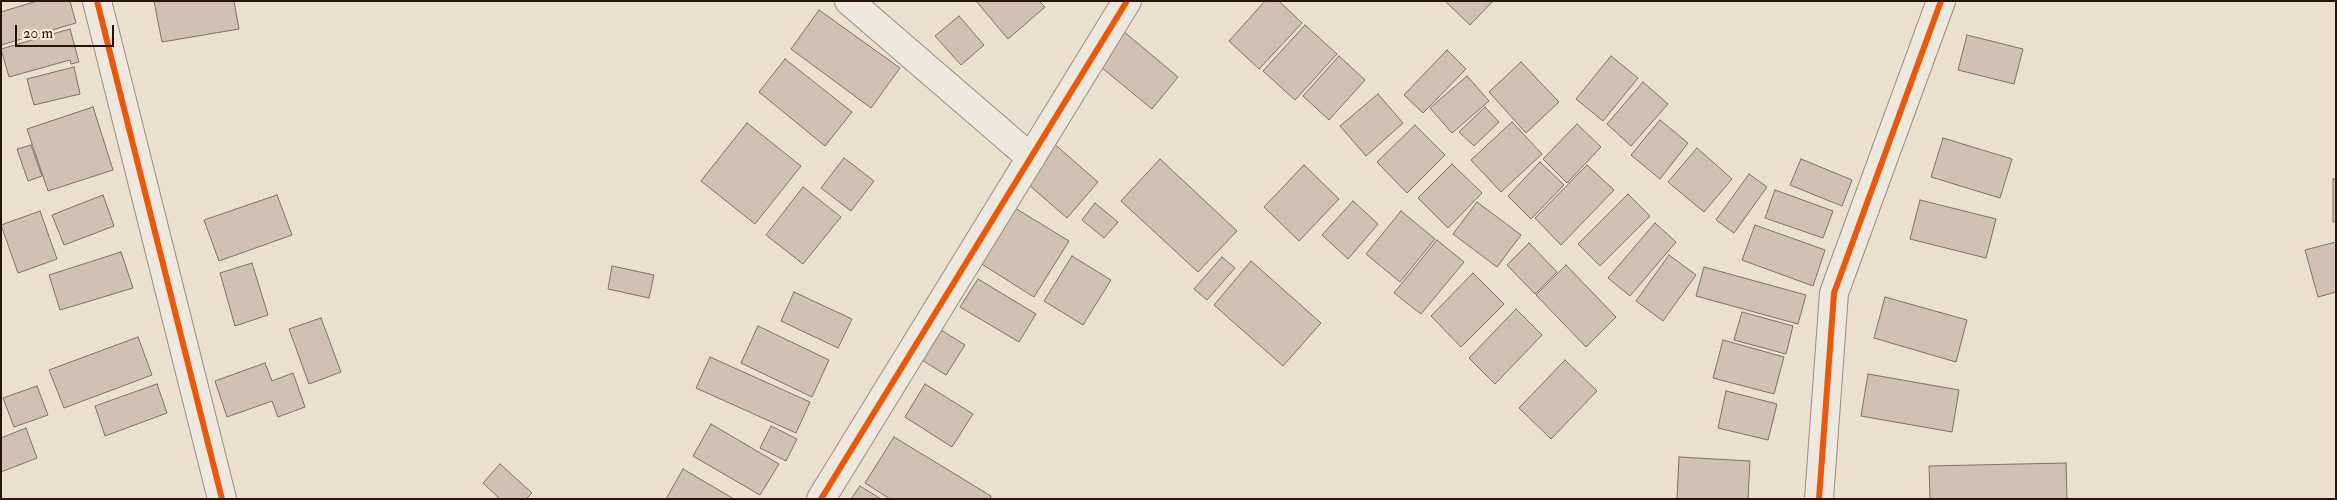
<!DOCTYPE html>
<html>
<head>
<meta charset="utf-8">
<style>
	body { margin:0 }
	#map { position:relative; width:2337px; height:500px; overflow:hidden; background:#ebe0ce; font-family:"IM FELL Double Pica",serif }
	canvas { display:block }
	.frame { position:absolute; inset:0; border:2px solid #291508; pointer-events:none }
	.scale { position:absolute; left:15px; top:25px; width:99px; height:22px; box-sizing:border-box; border:2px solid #291508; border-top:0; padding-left:6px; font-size:15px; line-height:18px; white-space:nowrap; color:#291508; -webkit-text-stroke:4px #faedd7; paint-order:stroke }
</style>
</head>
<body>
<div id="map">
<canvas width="2337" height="500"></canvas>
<div class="frame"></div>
<div class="scale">20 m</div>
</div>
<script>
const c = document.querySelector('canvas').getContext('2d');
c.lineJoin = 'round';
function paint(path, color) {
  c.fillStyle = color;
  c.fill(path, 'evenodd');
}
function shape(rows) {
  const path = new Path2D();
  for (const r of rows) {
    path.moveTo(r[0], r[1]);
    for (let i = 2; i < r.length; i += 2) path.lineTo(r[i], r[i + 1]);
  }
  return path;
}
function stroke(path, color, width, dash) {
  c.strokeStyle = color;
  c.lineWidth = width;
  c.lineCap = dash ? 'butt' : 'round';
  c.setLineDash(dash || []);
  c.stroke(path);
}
const building = shape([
	[37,1,70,1,76,23,1,45,1,12,37,1],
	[154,1,234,1,239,29,162,42,154,1],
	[976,1,1039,1,1045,7,1008,39,976,1],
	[1265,1,1279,1,1302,23,1259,69,1229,41,1265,1],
	[1445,1,1493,1,1470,25,1445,1],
	[819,10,900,68,871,108,791,49,819,10],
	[959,16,984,45,961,65,935,36,959,16],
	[1305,25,1337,54,1295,100,1263,71,1305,25],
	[70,29,79,62,71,64,70,60,9,77,1,49,70,29],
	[1123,31,1178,77,1152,109,1096,63,1123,31],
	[1967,35,2023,49,2014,84,1958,70,1967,35],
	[1447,50,1466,69,1423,113,1404,95,1447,50],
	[1339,56,1365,80,1329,120,1303,96,1339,56],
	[1611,56,1638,78,1603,121,1576,99,1611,56],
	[785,59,852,112,825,146,759,92,785,59],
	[1521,62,1559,102,1526,133,1489,92,1521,62],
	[74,67,80,94,34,105,27,79,74,67],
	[1467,76,1489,101,1452,133,1430,108,1467,76],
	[1643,82,1668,104,1631,146,1607,124,1643,82],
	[1378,94,1403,123,1366,156,1340,126,1378,94],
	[93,107,113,170,48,191,27,129,93,107],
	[1485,107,1499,122,1474,146,1459,132,1485,107],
	[1660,120,1688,143,1660,179,1631,155,1660,120],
	[1512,122,1542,154,1501,192,1471,160,1512,122],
	[747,123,801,166,755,224,701,181,747,123],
	[1577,124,1601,147,1567,183,1543,159,1577,124],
	[1415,125,1445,155,1407,193,1377,162,1415,125],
	[1943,138,2012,159,2000,198,1931,177,1943,138],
	[1052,142,1098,182,1067,218,1021,178,1052,142],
	[31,145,42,176,28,181,17,149,31,145],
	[1697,148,1732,179,1704,212,1668,182,1697,148],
	[844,158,874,181,851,211,821,188,844,158],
	[1160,159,1237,231,1198,272,1121,201,1160,159],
	[1801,159,1852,180,1842,206,1790,185,1801,159],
	[1540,162,1564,185,1531,219,1508,196,1540,162],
	[1452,164,1482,193,1448,228,1418,198,1452,164],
	[1304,165,1339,199,1299,241,1264,207,1304,165],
	[1587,165,1614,190,1561,245,1535,218,1587,165],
	[1749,174,1767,187,1734,233,1716,220,1749,174],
	[2333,179,2336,179,2336,222,2333,222,2333,179],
	[803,187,841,217,803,264,766,235,803,187],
	[1775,190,1833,211,1823,238,1765,218,1775,190],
	[1628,194,1650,216,1600,266,1578,244,1628,194],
	[103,195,114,226,64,245,52,215,103,195],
	[277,195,292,235,219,261,204,220,277,195],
	[1920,200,1996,219,1986,258,1910,239,1920,200],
	[1353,201,1378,224,1348,259,1322,235,1353,201],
	[1477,202,1521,235,1497,267,1453,234,1477,202],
	[1095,203,1118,222,1104,238,1082,220,1095,203],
	[1015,208,1069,241,1034,297,980,263,1015,208],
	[40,211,57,259,18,273,1,225,40,211],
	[1401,211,1435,239,1400,282,1366,254,1401,211],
	[1655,223,1676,242,1630,296,1608,278,1655,223],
	[1755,225,1825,250,1813,286,1742,260,1755,225],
	[1437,240,1464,262,1421,314,1394,293,1437,240],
	[2336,242,2336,292,2318,297,2305,250,2336,242],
	[1529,243,1557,272,1535,294,1507,265,1529,243],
	[121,252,133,288,60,310,49,275,121,252],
	[1669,255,1696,275,1663,321,1636,301,1669,255],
	[1072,256,1111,280,1083,325,1044,301,1072,256],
	[1222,257,1235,268,1207,300,1194,289,1222,257],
	[1251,261,1321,323,1283,366,1214,305,1251,261],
	[252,263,268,315,235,326,220,273,252,263],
	[1566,265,1616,317,1586,347,1536,295,1566,265],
	[612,266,654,275,649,298,608,289,612,266],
	[1704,267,1806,295,1798,324,1696,296,1704,267],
	[1473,273,1504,304,1461,347,1431,316,1473,273],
	[978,279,1036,314,1019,342,960,307,978,279],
	[794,292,852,319,838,348,781,321,794,292],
	[1885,297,1967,320,1956,362,1874,338,1885,297],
	[1516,309,1542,335,1495,384,1469,358,1516,309],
	[1742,312,1793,326,1786,354,1734,340,1742,312],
	[321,318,341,372,309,384,289,329,321,318],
	[758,326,829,360,812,397,741,363,758,326],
	[941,330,965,345,946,375,922,360,941,330],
	[138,337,152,375,64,408,49,370,138,337],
	[1723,340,1784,357,1774,394,1713,378,1723,340],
	[710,357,810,402,796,433,696,388,710,357],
	[1565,360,1597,391,1551,439,1519,408,1565,360],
	[265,363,272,381,293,373,305,407,278,417,272,401,227,417,215,381,265,363],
	[1868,374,1959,390,1952,432,1861,416,1868,374],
	[157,384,167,413,105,436,95,406,157,384],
	[925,384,973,414,952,447,905,417,925,384],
	[37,386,48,415,14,427,3,398,37,386],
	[1726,391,1777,404,1768,440,1718,428,1726,391],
	[711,424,779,464,760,495,693,456,711,424],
	[771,426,797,439,786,461,760,448,771,426],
	[26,428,37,458,1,472,1,438,26,428],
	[894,437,991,496,990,499,890,499,865,483,894,437],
	[1679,457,1750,461,1748,499,1677,499,1679,457],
	[2066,463,2067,499,1930,499,1929,466,2066,463],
	[500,464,532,493,526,499,500,499,483,483,500,464],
	[683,469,734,499,666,499,683,469],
	[860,486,881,499,851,499,860,486]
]);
const minor = shape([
	[97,1,222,499],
	[849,1,1031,158],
	[821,499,1127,1],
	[1819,499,1834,293,1941,1]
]);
const cycleway = shape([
	[97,1,222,499],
	[821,499,1127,1],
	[1819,499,1834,293,1941,1]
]);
paint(building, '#d2c1b2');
stroke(building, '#7a7167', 1);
stroke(minor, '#968d82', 30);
stroke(minor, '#eee8df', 28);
stroke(cycleway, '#e8590c', 6);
</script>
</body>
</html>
